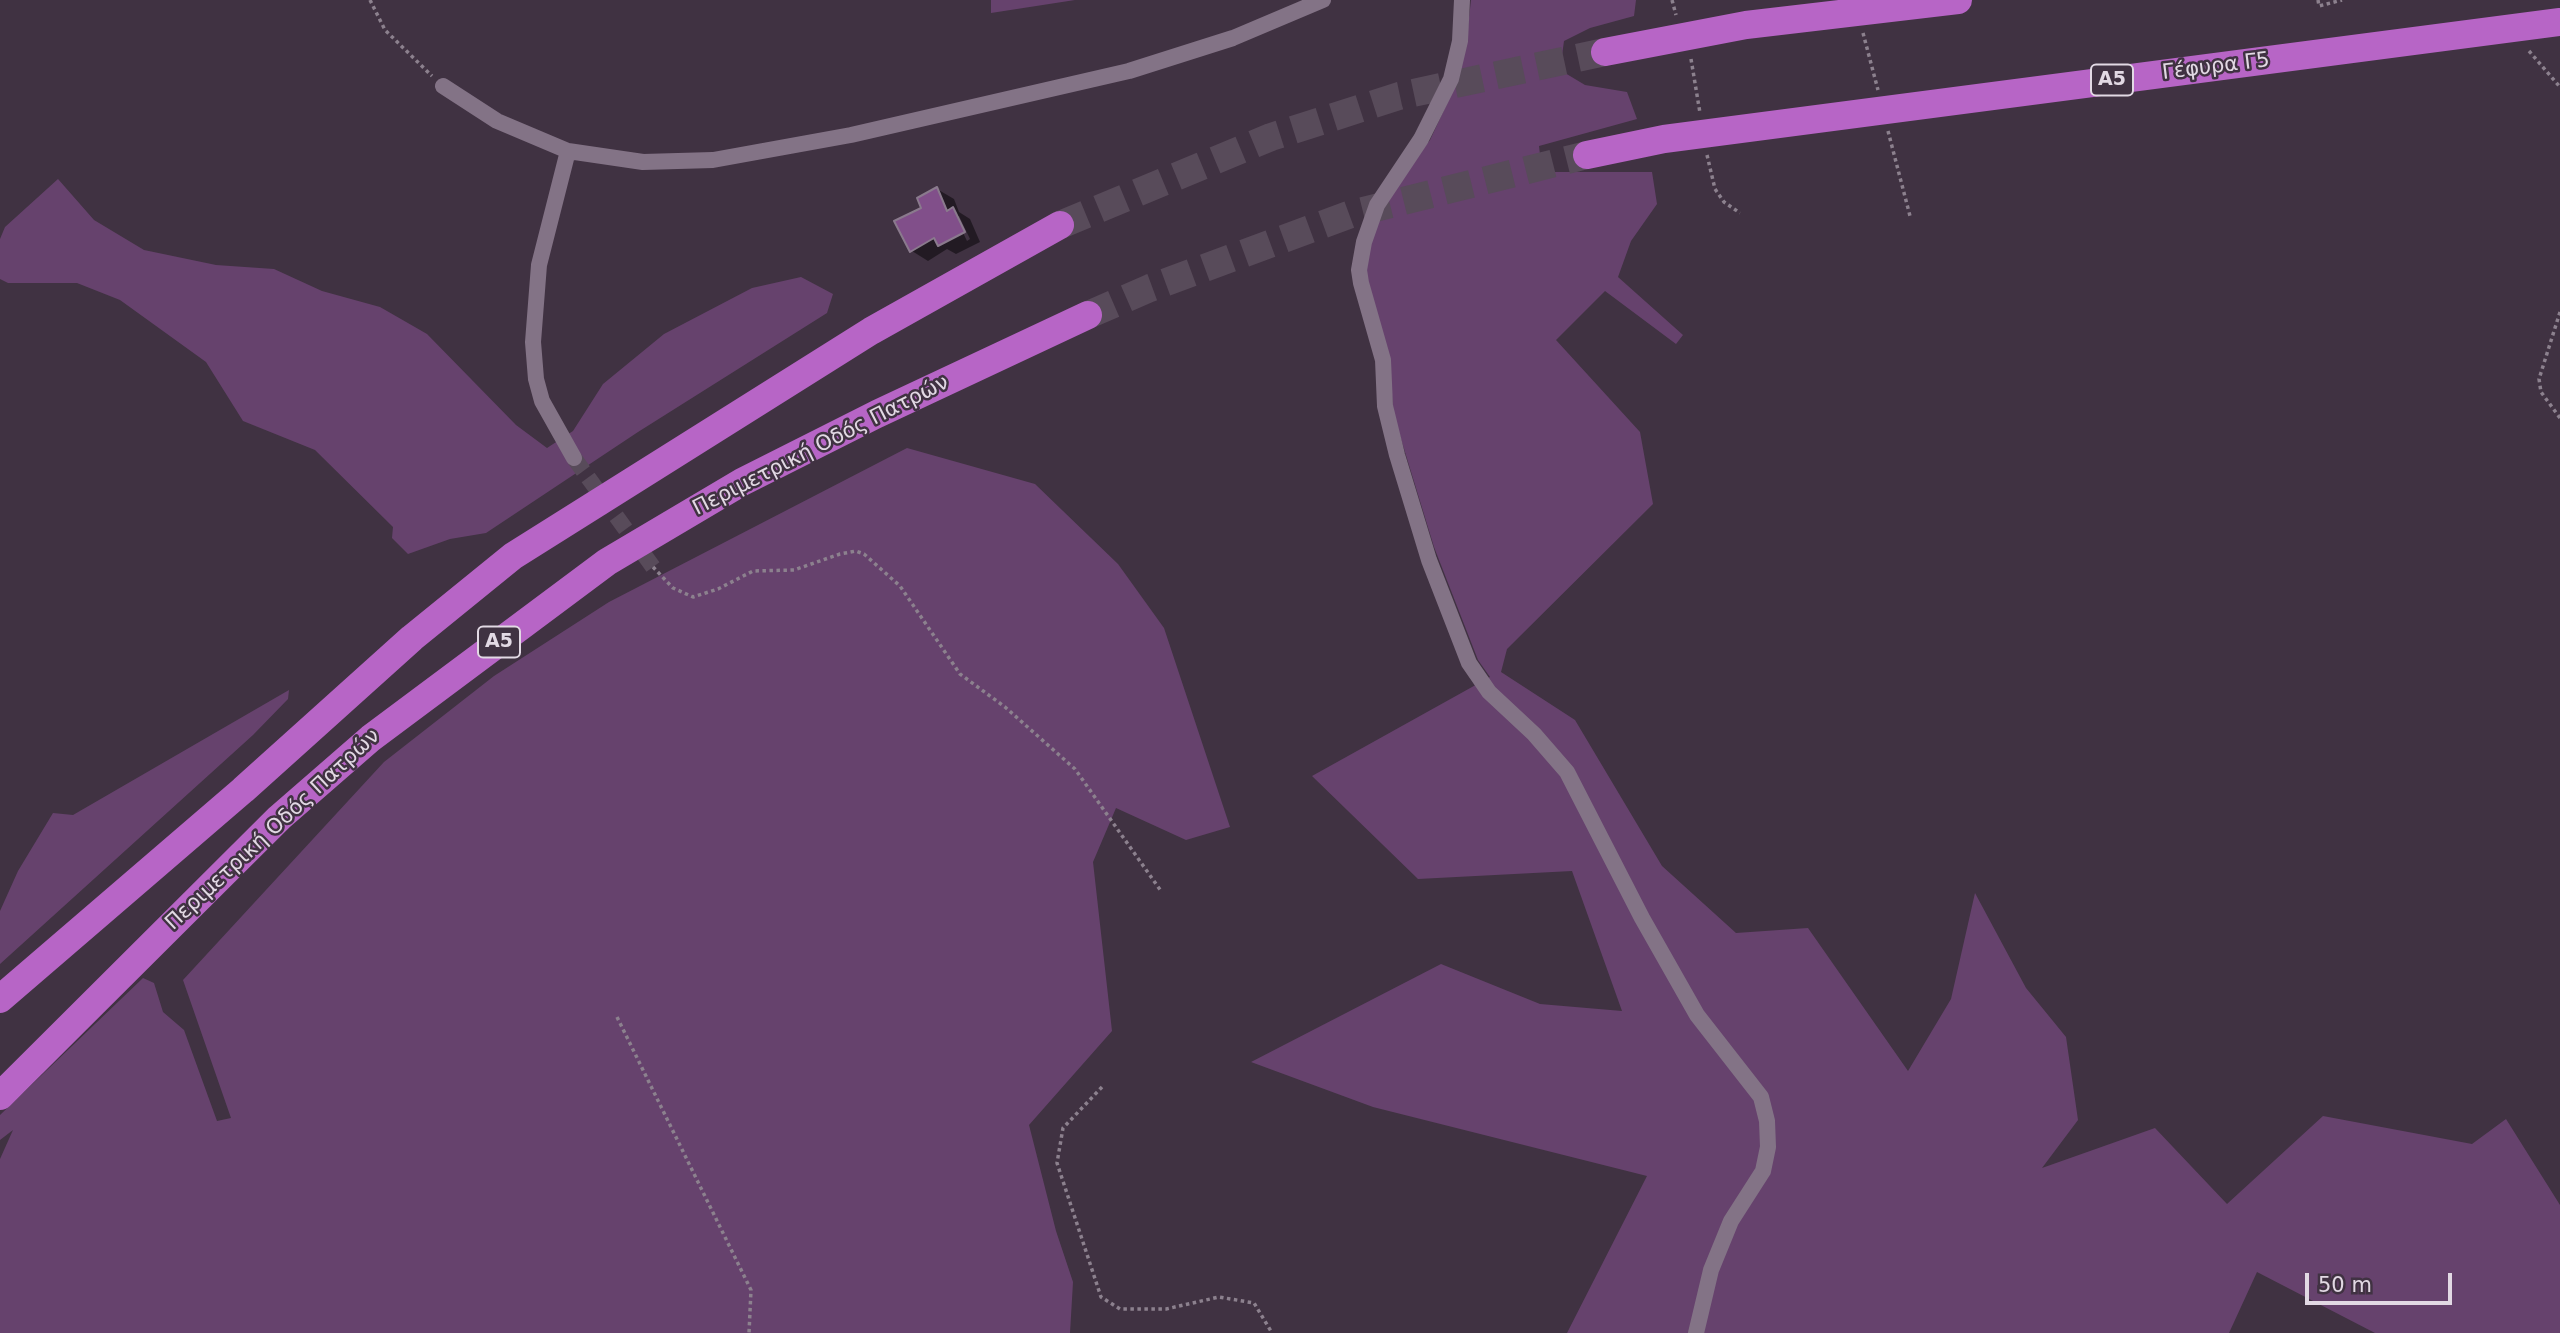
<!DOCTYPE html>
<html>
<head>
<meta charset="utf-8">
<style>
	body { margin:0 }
	#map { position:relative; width:2560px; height:1333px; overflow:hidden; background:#403242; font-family:"DejaVu Sans",sans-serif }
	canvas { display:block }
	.scale { position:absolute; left:2305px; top:1273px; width:147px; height:32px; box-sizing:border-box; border:4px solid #e2d9e4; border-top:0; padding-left:9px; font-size:21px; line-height:24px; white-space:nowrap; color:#e2d9e4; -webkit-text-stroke:5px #403242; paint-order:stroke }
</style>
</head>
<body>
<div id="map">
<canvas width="2560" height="1333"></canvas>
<div class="scale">50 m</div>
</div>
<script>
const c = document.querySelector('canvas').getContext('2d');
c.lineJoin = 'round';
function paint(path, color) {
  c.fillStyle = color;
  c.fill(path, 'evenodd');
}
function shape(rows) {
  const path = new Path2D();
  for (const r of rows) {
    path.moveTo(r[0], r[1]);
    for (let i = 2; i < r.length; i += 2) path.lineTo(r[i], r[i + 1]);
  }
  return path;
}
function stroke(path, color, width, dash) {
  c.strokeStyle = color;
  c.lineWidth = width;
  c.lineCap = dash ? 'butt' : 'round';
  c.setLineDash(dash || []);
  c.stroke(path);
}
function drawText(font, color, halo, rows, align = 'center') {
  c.font = font + ' "DejaVu Sans",sans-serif';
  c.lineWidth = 5;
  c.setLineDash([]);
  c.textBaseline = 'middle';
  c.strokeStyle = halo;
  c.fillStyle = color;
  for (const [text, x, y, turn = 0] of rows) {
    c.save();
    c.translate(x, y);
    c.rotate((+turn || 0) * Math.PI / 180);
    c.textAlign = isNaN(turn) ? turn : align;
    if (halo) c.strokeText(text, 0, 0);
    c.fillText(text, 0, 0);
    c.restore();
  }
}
const green = shape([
	[991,0,1075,0,991,13],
	[1471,0,1636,0,1634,16,1590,28,1564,41,1560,70,1585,85,1627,92,1637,119,1539,146,1542,172,1652,172,1657,204,1631,241,1618,277,1683,335,1676,344,1605,291,1556,340,1640,432,1653,504,1507,649,1501,672,1575,720,1662,866,1736,933,1808,928,1908,1071,1951,999,1975,893,2026,988,2066,1037,2078,1120,2042,1168,2155,1128,2227,1204,2323,1116,2472,1144,2506,1119,2560,1205,2560,1333,2375,1333,2257,1272,2229,1333,1567,1333,1647,1176,1373,1107,1251,1062,1441,964,1540,1004,1622,1011,1572,871,1418,879,1312,776,1490,677,1478,660,1434,547,1394,416,1388,355,1365,273,1368,250,1391,191,1430,140,1451,95,1466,45],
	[58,179,94,220,144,250,216,265,274,269,322,291,380,307,427,334,516,425,547,448,573,431,603,384,664,334,752,288,801,277,833,294,827,313,638,432,486,533,450,539,408,554,392,538,393,527,315,450,243,421,206,362,120,300,77,283,8,283,0,279,0,239,5,227],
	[907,448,1035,484,1118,564,1164,628,1230,827,1186,840,1116,808,1093,862,1112,1031,1029,1125,1056,1231,1073,1282,1070,1333,0,1333,0,1159,13,1130,0,1140,0,1115,143,978,154,983,163,1012,184,1030,217,1121,231,1118,183,980,384,762,494,676,609,602],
	[289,690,288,699,253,735,0,964,0,911,18,871,53,813,73,815]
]);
const shadow = shape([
	[937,189,954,199,959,212,970,219,980,242,956,254,947,249,928,261,912,251,924,208],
	[955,216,959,216,970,239,967,241]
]);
const building = shape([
	[937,187,947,211,953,207,965,232,938,246,934,238,910,252,894,221,921,208,917,198,937,187]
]);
const streetTunnel = shape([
	[574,458,653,567]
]);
const highwayTunnel = shape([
	[1060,225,1271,137,1399,96,1605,52],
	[1088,315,1150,288,1351,214,1587,155]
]);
const path = shape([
	[370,0,385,30,432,76],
	[1672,0,1676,15],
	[2318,0,2319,6,2342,0],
	[1863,33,1878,90],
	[2529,51,2560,87],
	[1691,59,1700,113],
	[1888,131,1910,216],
	[1707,155,1715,189,1724,202,1740,213],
	[2560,312,2539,379,2541,392,2560,418],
	[653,567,673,588,693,597,718,589,753,571,794,570,840,554,856,551,864,554,900,586,960,674,1005,707,1075,769,1161,891],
	[617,1017,751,1290,749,1333],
	[1102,1087,1063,1128,1057,1163,1101,1297,1120,1309,1166,1309,1219,1297,1254,1303,1272,1333]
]);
const street = shape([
	[1462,0,1460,41,1451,79,1421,139,1377,205,1364,242,1359,270,1361,283,1383,360,1385,406,1397,455,1429,560,1469,663,1489,692,1534,734,1567,772,1642,918,1697,1015,1761,1097,1767,1121,1768,1147,1763,1171,1731,1221,1711,1270,1696,1333],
	[443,86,497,121,568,151,643,162,713,160,851,135,1129,71,1233,38,1323,0],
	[568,151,539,265,533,342,536,379,542,401,574,458]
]);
const highway = shape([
	[1605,52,1746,25,1958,0],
	[1587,155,1664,139,2560,22],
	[0,999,243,790,412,638,513,556,871,331,1060,225],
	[0,1096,279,818,371,738,607,562,742,482,877,414,1088,315]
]);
const shields = [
	[2112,80,42],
	[499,642,42]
];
const shieldNames = [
	["Α5",2112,80],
	["Α5",499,642]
];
const streetNames = [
	["Γέφυρα Γ5",2216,67,-7],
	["Περιμετρική Οδός Πατρών",821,446,-27],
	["Περιμετρική Οδός Πατρών",273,830,-43]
];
paint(green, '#66426d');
paint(shadow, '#0007');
paint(building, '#814f8a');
stroke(building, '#8a7a8d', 2);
stroke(streetTunnel, '#584b5a', 16, [16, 8]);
stroke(highwayTunnel, '#584b5a', 28, [28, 14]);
stroke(path, '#8c818e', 3.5, [3.5, 3.5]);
stroke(street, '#837386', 16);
stroke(highway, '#b765c6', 28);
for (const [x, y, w] of shields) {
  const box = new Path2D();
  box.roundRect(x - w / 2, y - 15.5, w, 31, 5);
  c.fillStyle = '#403242';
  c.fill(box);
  stroke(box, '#e2d9e4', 2);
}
drawText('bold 19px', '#e2d9e4', null, shieldNames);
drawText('21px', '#e2d9e4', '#403242', streetNames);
</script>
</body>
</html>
